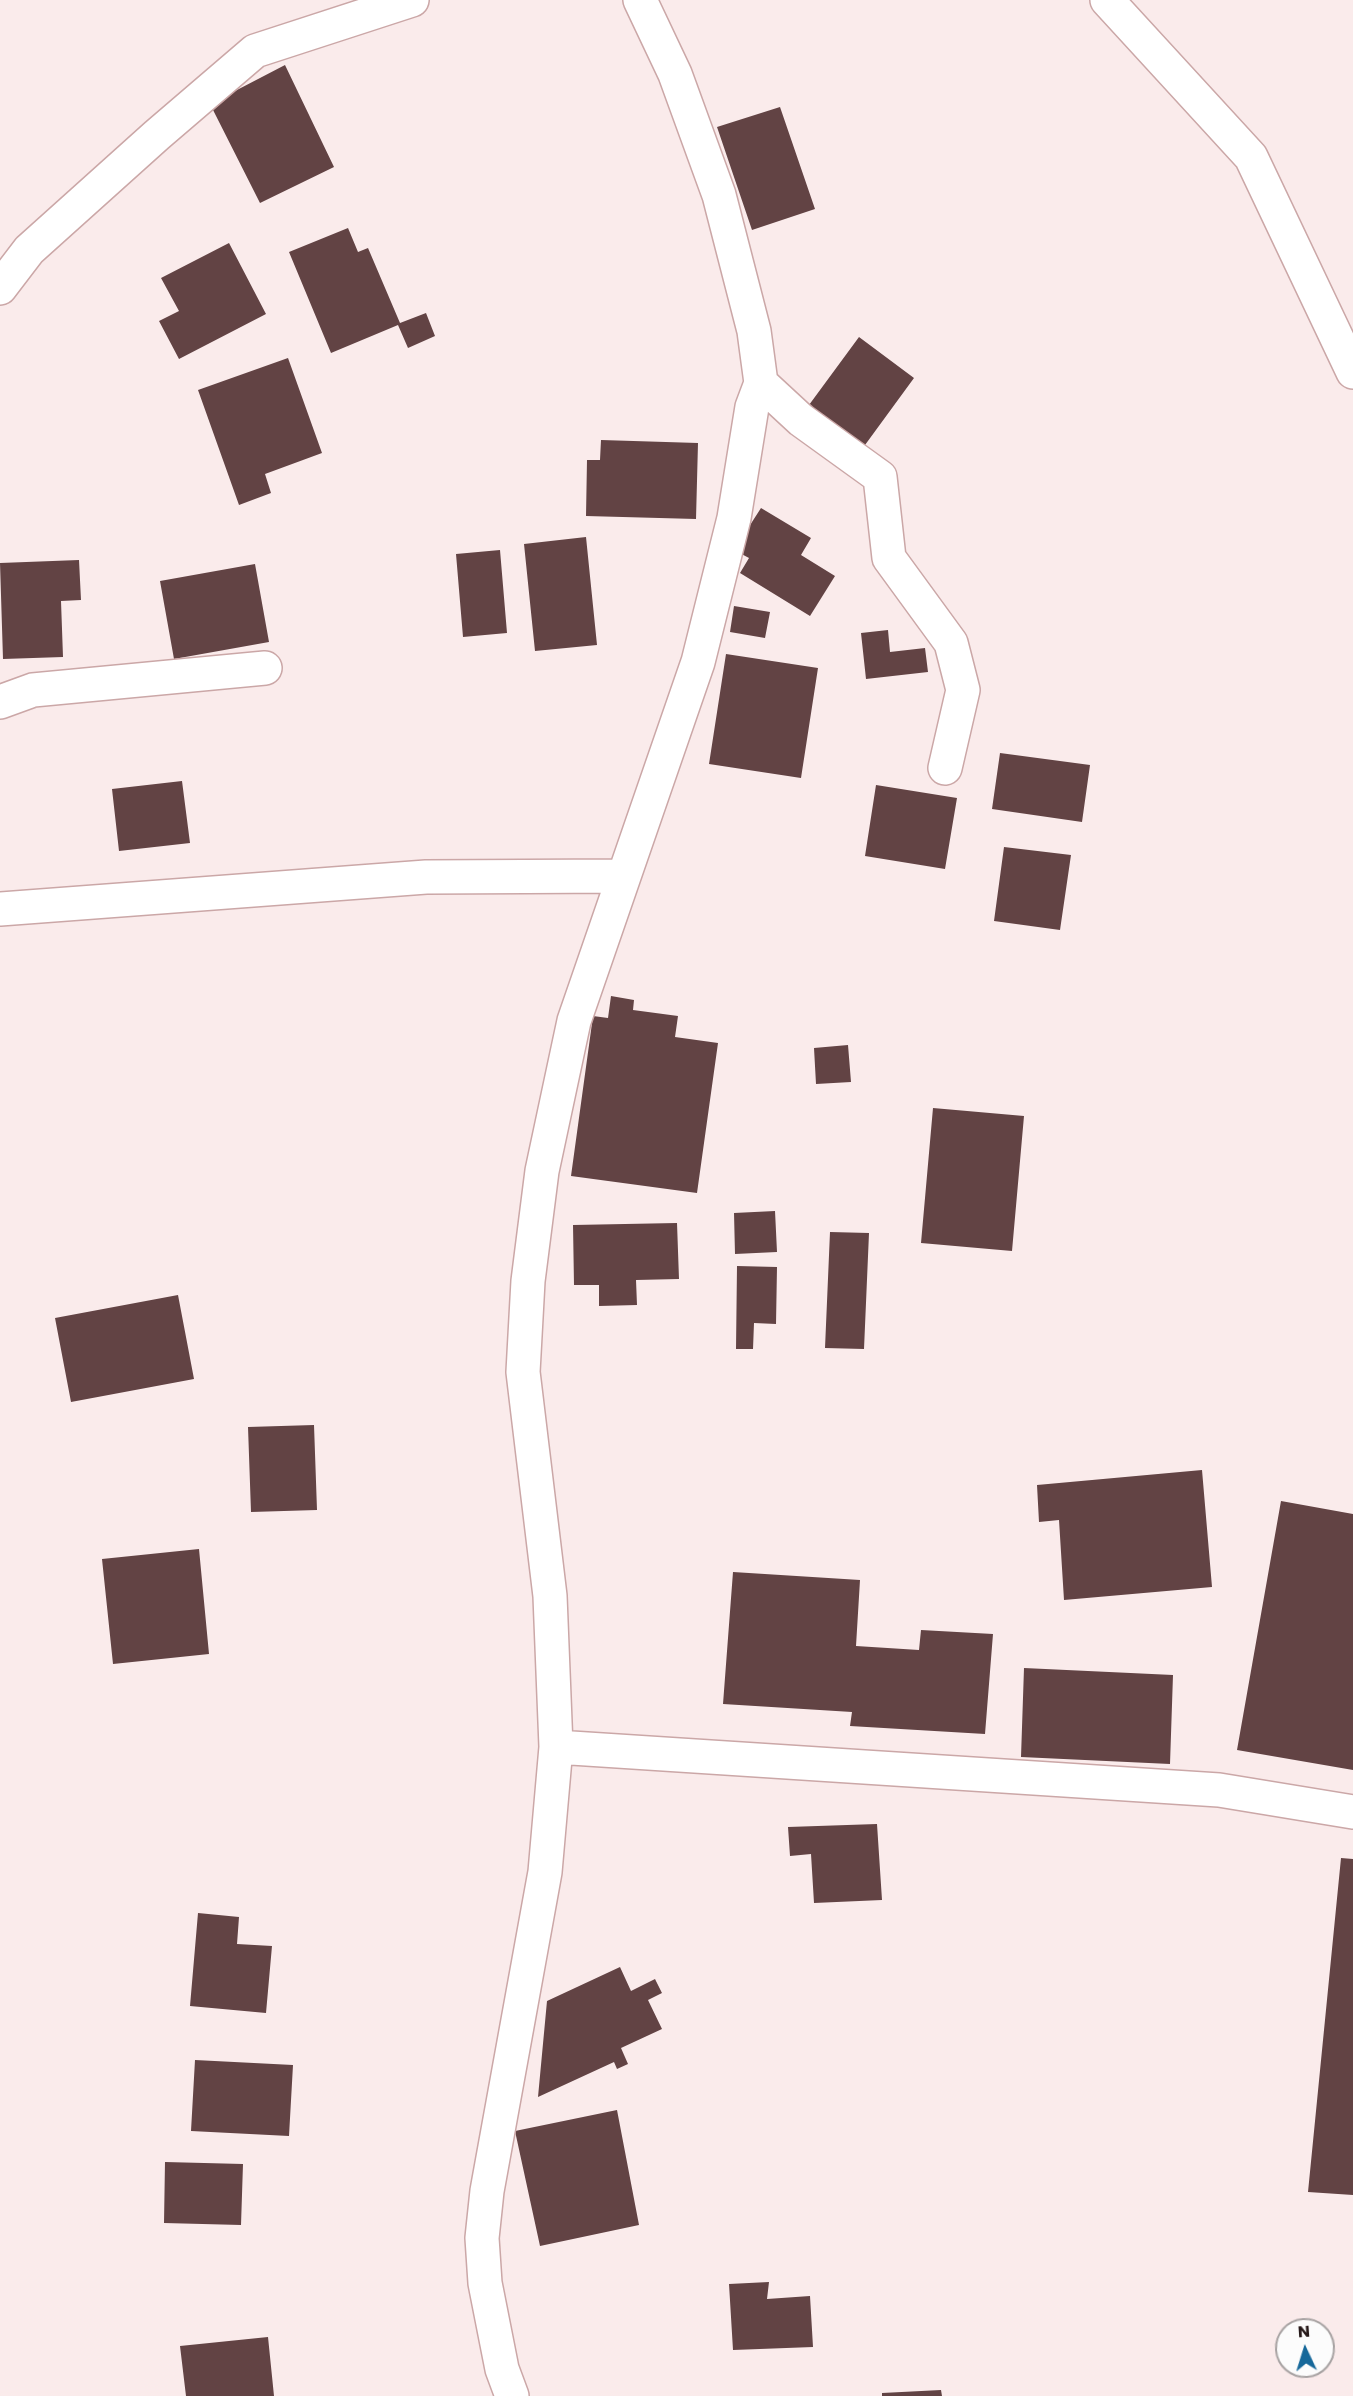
<!DOCTYPE html>
<html>
<head>
<meta charset="utf-8">
<style>
	body { margin:0 }
	#map { position:relative; width:1353px; height:2396px; overflow:hidden; background:#faebeb; font-family:Poppins,sans-serif }
	canvas { display:block }
	.north { position:absolute; left:1275px; top:2318px; width:60px; height:60px; box-sizing:border-box; background:#fcfcfc; border:2px solid #a7a2a2; border-radius:50%; rotate:356deg; font-size:16px; font-weight:700; line-height:24px; text-align:center; color:#271a1a }
	.north::after { content:''; display:block; margin:auto; width:21px; height:27px; background:#16689a; clip-path:polygon(50% 0,100% 100%,50% 72%,0 100%) }
</style>
</head>
<body>
<div id="map">
<canvas width="1353" height="2396"></canvas>
<div class="north">N</div>
</div>
<script>
const c = document.querySelector('canvas').getContext('2d');
c.lineJoin = 'round';
function paint(path, color) {
  c.fillStyle = color;
  c.fill(path, 'evenodd');
}
function shape(rows) {
  const path = new Path2D();
  for (const r of rows) {
    path.moveTo(r[0], r[1]);
    for (let i = 2; i < r.length; i += 2) path.lineTo(r[i], r[i + 1]);
  }
  return path;
}
function stroke(path, color, width, dash) {
  c.strokeStyle = color;
  c.lineWidth = width;
  c.lineCap = dash ? 'butt' : 'round';
  c.setLineDash(dash || []);
  c.stroke(path);
}
const building = shape([
	[285,65,334,167,260,203,210,104],
	[780,107,815,209,752,230,717,127],
	[348,228,358,252,368,248,400,323,426,313,435,336,408,348,398,325,331,353,289,252],
	[229,243,266,314,179,359,159,321,179,311,161,278],
	[859,337,914,378,865,445,809,405],
	[288,358,322,453,265,474,271,493,239,505,198,390],
	[601,440,698,443,696,519,586,516,587,460,600,460],
	[761,508,811,538,801,555,835,576,810,616,740,573,749,558,734,550],
	[586,537,597,645,535,651,524,544],
	[500,550,507,633,463,637,456,554],
	[79,560,81,600,61,601,63,657,3,659,0,563],
	[255,564,269,642,174,659,160,581],
	[734,606,770,612,765,638,730,632],
	[888,630,890,652,925,648,928,672,866,679,861,633],
	[726,654,818,668,801,778,709,764],
	[1000,753,1090,765,1082,822,992,809],
	[182,781,190,843,119,851,112,789],
	[876,785,957,798,945,869,865,856],
	[1004,847,1071,855,1060,930,994,921],
	[611,996,634,1000,633,1010,678,1016,675,1037,718,1043,697,1193,571,1176,593,1016,608,1018],
	[848,1045,851,1082,816,1084,814,1048],
	[933,1108,1024,1116,1012,1251,921,1243],
	[775,1211,777,1252,735,1254,734,1213],
	[677,1223,679,1279,636,1280,637,1305,599,1306,599,1285,574,1285,573,1225],
	[830,1232,869,1233,864,1349,825,1348],
	[737,1266,777,1267,776,1324,754,1323,753,1349,736,1349],
	[178,1295,194,1379,71,1402,55,1318],
	[314,1425,317,1510,251,1512,248,1427],
	[1202,1470,1212,1587,1064,1600,1059,1520,1039,1522,1037,1485],
	[1281,1501,1353,1514,1353,1770,1237,1750],
	[199,1549,209,1654,113,1664,102,1559],
	[733,1572,860,1580,856,1646,919,1650,921,1630,993,1634,985,1734,850,1726,852,1712,723,1704],
	[1024,1668,1173,1675,1170,1764,1021,1757],
	[877,1824,882,1900,814,1903,811,1854,790,1856,788,1827],
	[1341,1858,1353,1859,1353,2195,1308,2192],
	[198,1913,239,1917,237,1944,272,1946,266,2013,190,2006],
	[620,1967,631,1991,655,1979,662,1993,648,2000,662,2029,621,2048,628,2064,617,2069,614,2062,538,2097,547,2001],
	[195,2060,293,2065,289,2136,191,2131],
	[617,2110,639,2225,540,2246,515,2131],
	[165,2162,243,2164,241,2225,164,2223],
	[769,2282,767,2299,810,2296,813,2347,733,2350,729,2284],
	[268,2337,274,2396,186,2396,180,2346],
	[941,2390,942,2396,882,2396,882,2393]
]);
const minor = shape([
	[1107,0,1251,157,1353,372],
	[0,288,29,250,157,135,255,51,412,0],
	[761,383,801,420,880,477,889,558,951,643,963,690,945,768],
	[0,702,33,690,265,668],
	[0,909,426,877,623,876],
	[556,1747,1219,1790,1353,1812],
	[512,2396,502,2369,485,2283,482,2238,487,2191,545,1872,556,1747,550,1596,523,1372,528,1281,542,1171,574,1021,698,662,734,518,752,407,761,383,754,331,719,195,675,74,640,0]
]);
paint(building, '#624344');
stroke(minor, '#cba7a7', 36);
stroke(minor, '#fff', 33);
</script>
</body>
</html>
